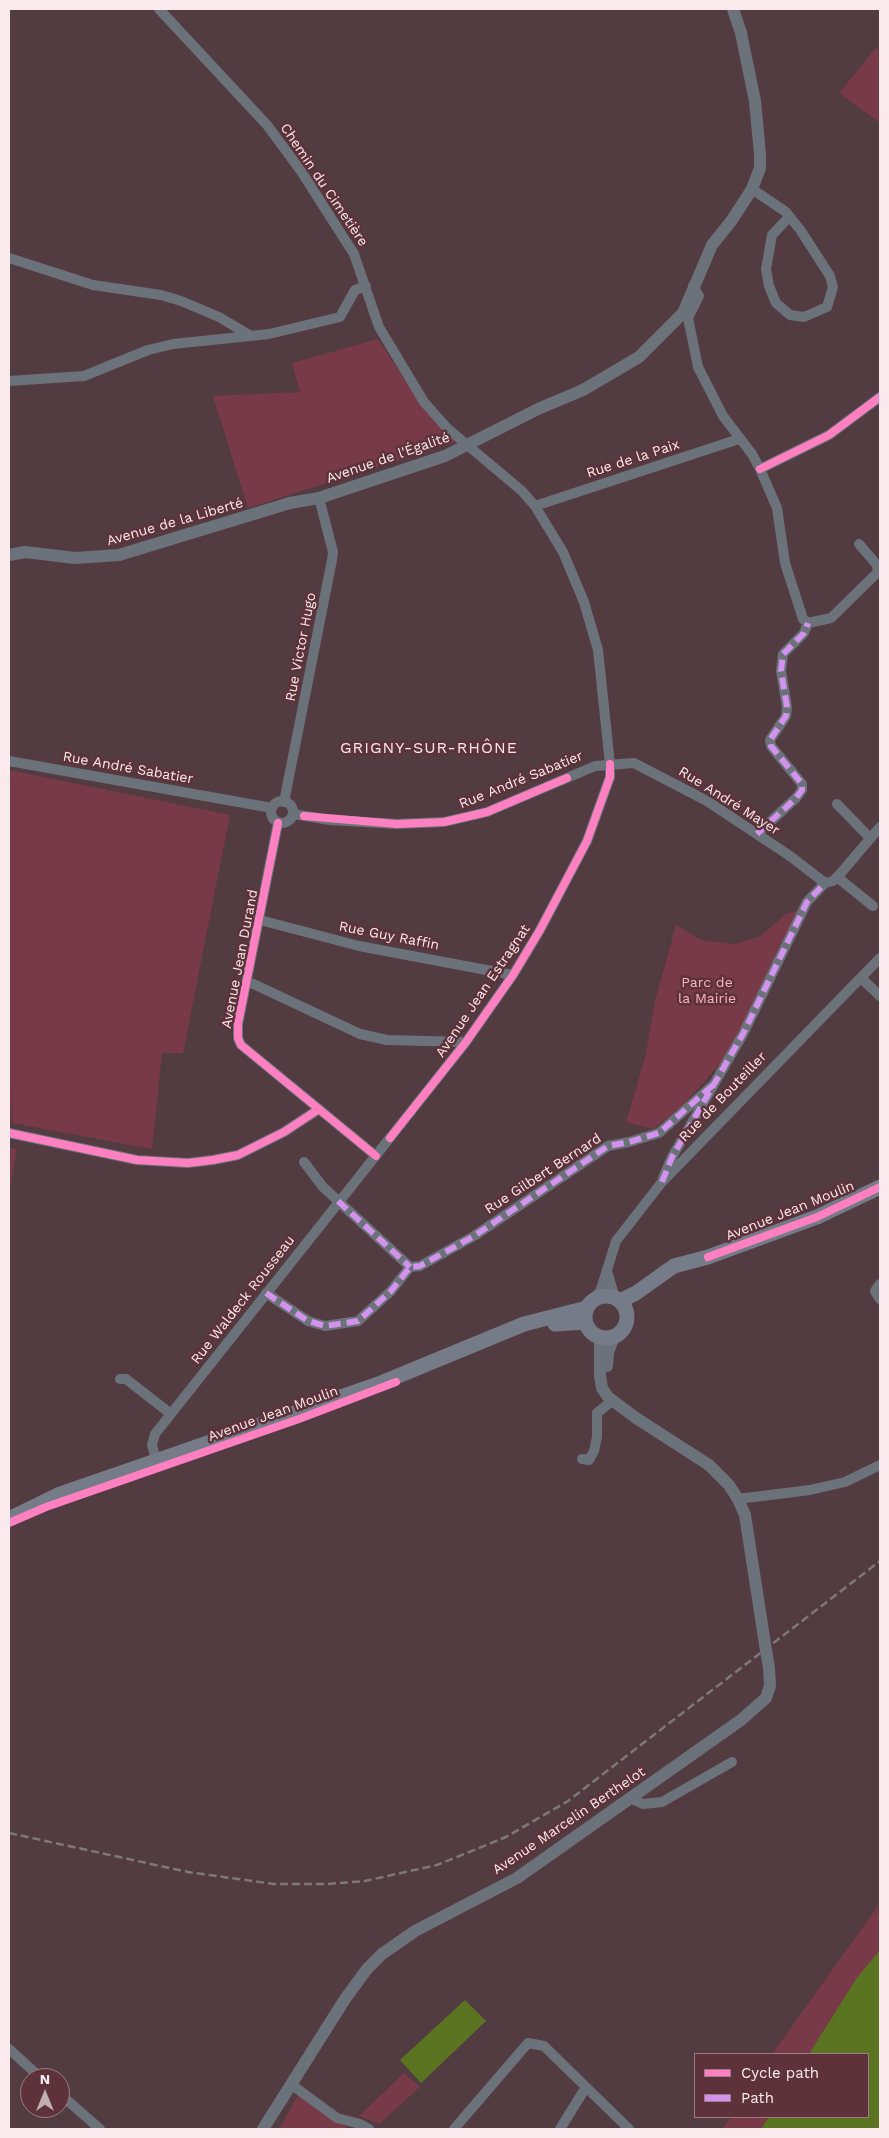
<!DOCTYPE html>
<html>
<head>
<meta charset="utf-8">
<style>
	body { margin:0 }
	#map { position:relative; width:889px; height:2138px; overflow:hidden; background:#533c41; font-family:"Work Sans",sans-serif }
	canvas { display:block }
	.frame { position:absolute; inset:0; border:10px solid #fbeaed; pointer-events:none }
	.legend { position:absolute; left:694px; top:2053px; width:175px; height:65px; box-sizing:border-box; background:#5d323b; border:1px solid #9c7c82; margin:0; padding:6px 9px; list-style:none; font-size:15px; color:#fbeaed }
	.legend li { display:flex; align-items:center; gap:10px; height:25px }
	.legend b { width:25px; border:1px solid #9c7c82 }
	.north { position:absolute; left:20px; top:2068px; width:50px; height:50px; box-sizing:border-box; background:#5d323b; border:1px solid #9c7c82; border-radius:50%; rotate:0deg; font-size:14px; font-weight:700; line-height:20px; text-align:center; color:#fbeaed }
	.north::after { content:''; display:block; margin:auto; width:18px; height:22px; background:#c0adb1; clip-path:polygon(50% 0,100% 100%,50% 72%,0 100%) }
</style>
</head>
<body>
<div id="map">
<canvas width="889" height="2138"></canvas>
<div class="frame"></div>
<ul class="legend">
<li><b style="height:6px;background:#ff80c0"></b>Cycle path</li>
<li><b style="height:6px;background:#d193ec"></b>Path</li>
</ul>
<div class="north">N</div>
</div>
<script>
const c = document.querySelector('canvas').getContext('2d');
c.lineJoin = 'round';
function paint(path, color) {
  c.fillStyle = color;
  c.fill(path, 'evenodd');
}
function shape(rows) {
  const path = new Path2D();
  for (const r of rows) {
    if (r.length === 3) {
      path.moveTo(r[0] + r[2], r[1]);
      path.arc(r[0], r[1], r[2], 0, 2 * Math.PI);
      continue;
    }
    path.moveTo(r[0], r[1]);
    for (let i = 2; i < r.length; i += 2) path.lineTo(r[i], r[i + 1]);
  }
  return path;
}
function stroke(path, color, width, dash) {
  c.strokeStyle = color;
  c.lineWidth = width;
  c.lineCap = dash ? 'butt' : 'round';
  c.setLineDash(dash || []);
  c.stroke(path);
}
function drawText(font, color, halo, rows, align = 'center') {
  c.font = font + ' "Work Sans",sans-serif';
  c.lineWidth = 5;
  c.setLineDash([]);
  c.textBaseline = 'middle';
  c.strokeStyle = halo;
  c.fillStyle = color;
  for (const [text, x, y, turn = 0] of rows) {
    c.save();
    c.translate(x, y);
    c.rotate((+turn || 0) * Math.PI / 180);
    c.textAlign = isNaN(turn) ? turn : align;
    if (halo) c.strokeText(text, 0, 0);
    c.fillText(text, 0, 0);
    c.restore();
  }
}
const green = shape([
	[876,48,880,50,880,123,839,93],
	[378,339,416,397,456,442,248,508,213,396,300,392,292,363],
	[9,770,230,815,183,1053,162,1053,152,1149,12,1123,13,1084,11,1117,9,1117],
	[800,910,783,939,730,1051,706,1080,682,1106,653,1129,626,1122,645,1058,655,1001,676,925,701,940,733,944,759,937,786,914],
	[9,1148,17,1149,9,1192],
	[880,1903,880,2129,722,2129,731,2117,868,2117,868,2054,772,2054],
	[404,2073,420,2087,379,2124,359,2116],
	[299,2094,349,2129,279,2129]
]);
const water = shape([
	[880,1950,880,2129,761,2129,769,2117,868,2117,868,2054,809,2054,856,1979],
	[465,2000,486,2021,421,2083,400,2060]
]);
const minor = shape([
	[752,189,786,212,801,231,830,276,833,287,827,307,804,317,790,315,776,303,769,286,766,269,772,235,789,217],
	[9,258,93,285,161,295,181,301,219,317,251,336],
	[693,286,699,296,688,318,698,367,723,416,752,454,760,469,777,508,785,563,803,619,808,623],
	[9,381,84,376,148,350,173,344,269,334,340,317,355,290,366,286],
	[760,469,829,435,880,397],
	[535,506,739,439],
	[859,544,877,565,878,572],
	[808,623,831,618,878,572,880,574],
	[9,761,272,808],
	[282,812,11],
	[284,802,332,560,333,552,319,498],
	[837,804,870,838],
	[293,814,330,820,397,824,444,822,487,812,595,766,634,763,707,801,790,856,825,883],
	[278,823,238,1024,238,1038,241,1045,376,1156],
	[757,834,796,798,802,790,802,784,771,746,770,740,786,716,787,707,781,671,783,654,804,633,808,623],
	[837,877,873,906],
	[825,883,833,881,840,874,880,827],
	[260,920,359,946,513,975],
	[861,978,880,996],
	[247,981,360,1034,387,1040,466,1042],
	[9,1133,137,1160,188,1163,213,1160,238,1155,284,1132,319,1109],
	[304,1162,323,1187,410,1267],
	[663,1178,672,1157,743,1034,807,902,825,883],
	[607,1271,615,1298],
	[880,1284,875,1291,880,1299],
	[266,1293,308,1321,325,1326,358,1321,391,1291,410,1267,420,1266,474,1236,608,1146,629,1142,659,1133,713,1085],
	[596,1298,601,1289,616,1241,662,1182,880,958],
	[120,1379,126,1379,171,1414],
	[582,1459,589,1460,594,1451,597,1437,597,1413,612,1401],
	[158,1466,152,1445,155,1434,466,1042,513,975,540,930,587,841,610,777,610,764,598,650,584,602,563,552,535,506,522,491,447,428,424,402,379,327,354,254,301,171,267,125,159,9],
	[738,1499,810,1490,845,1482,880,1465],
	[630,1798,643,1804,662,1802,732,1762],
	[9,2049,41,2078],
	[292,2085,337,2118,360,2124,369,2129],
	[60,2094,100,2129],
	[454,2129,528,2043,544,2046,629,2129],
	[560,2129,586,2087]
]);
const tertiary = shape([
	[9,555,25,552,75,558,119,555,290,503,319,498,445,456,538,409,583,390,639,357,683,313,712,245,732,220,752,189,760,168,760,154,755,101,741,33,733,9],
	[600,1337,600,1376,602,1388,608,1397,636,1418,709,1465,729,1485,738,1499,745,1515,765,1644],
	[607,1366,608,1352,614,1337],
	[263,2129,345,1999,367,1969,382,1954,415,1931,517,1878,741,1720,766,1698,770,1686,769,1668]
]);
const secondary = shape([
	[606,1317,21],
	[620,1301,636,1293,674,1266,708,1257,817,1217,880,1187],
	[555,1324,585,1322],
	[9,1519,60,1494,381,1383,524,1324,587,1308]
]);
const rail = shape([
	[9,1833,188,1872,274,1884,328,1884,365,1881,437,1865,506,1837,568,1801,880,1561]
]);
const tertiaryBridge = shape([
	[765,1644,769,1668]
]);
const quiet = shape([
	[757,834,796,798,802,790,802,784,771,746,770,740,786,716,787,707,781,671,783,654,804,633,808,623],
	[662,1182,672,1157,743,1034,807,902,825,883],
	[338,1201,410,1267],
	[266,1293,308,1321,325,1326,358,1321,391,1291,410,1267,420,1266,474,1236,608,1146,629,1142,659,1133,713,1085]
]);
const cycleway = shape([
	[760,469,829,435,880,397],
	[304,816,397,824,444,822,487,812,567,778],
	[278,823,238,1024,238,1038,241,1045,376,1156],
	[9,1133,137,1160,188,1163,213,1160,238,1155,284,1132,319,1109],
	[390,1138,466,1042,513,975,540,930,587,841,610,777,610,764],
	[708,1257,817,1217,880,1187],
	[9,1523,46,1507,299,1419,396,1382]
]);
const streetNames = [
	["Chemin du Cimetière",324,185,56],
	["Avenue de l'Égalité",388,458,-19],
	["Rue de la Paix",633,459,-18],
	["Avenue de la Liberté",175,522,-16],
	["Rue Victor Hugo",301,647,-79],
	["Rue André Sabatier",128,768,10],
	["Rue André Sabatier",521,780,-22],
	["Rue André Mayer",729,801,32],
	["Rue Guy Raffin",389,936,11],
	["Avenue Jean Durand",240,959,-79],
	["Avenue Jean Estragnat",483,991,-56],
	["Rue de Bouteiller",723,1097,-46],
	["Rue Gilbert Bernard",543,1174,-33],
	["Avenue Jean Moulin",790,1211,-22],
	["Rue Waldeck Rousseau",243,1300,-52],
	["Avenue Jean Moulin",273,1414,-20],
	["Avenue Marcelin Berthelot",569,1821,-34]
];
const parkNames = [
	["Parc de",707,983],
	["la Mairie",707,999]
];
const quarterNames = [
	["GRIGNY-SUR-RHÔNE",429,748]
];
paint(green, '#783948');
paint(water, '#5a7422');
stroke(minor, '#6c727a', 10);
stroke(tertiary, '#6c727a', 12);
stroke(secondary, '#757c87', 15);
stroke(rail, '#7e787c', 2.5, [8, 4]);
stroke(tertiaryBridge, '#6c727a', 12);
stroke(quiet, '#d193ec', 6, [12, 6]);
stroke(cycleway, '#ff80c0', 8);
drawText('14px', '#fbeaed', '#5d323b', streetNames);
drawText('14px', '#feb2c1', '#5d323b', parkNames);
c.letterSpacing = '1px';
drawText('16px', '#fbeaed', '#5d323b', quarterNames);
c.letterSpacing = '0px';
</script>
</body>
</html>
